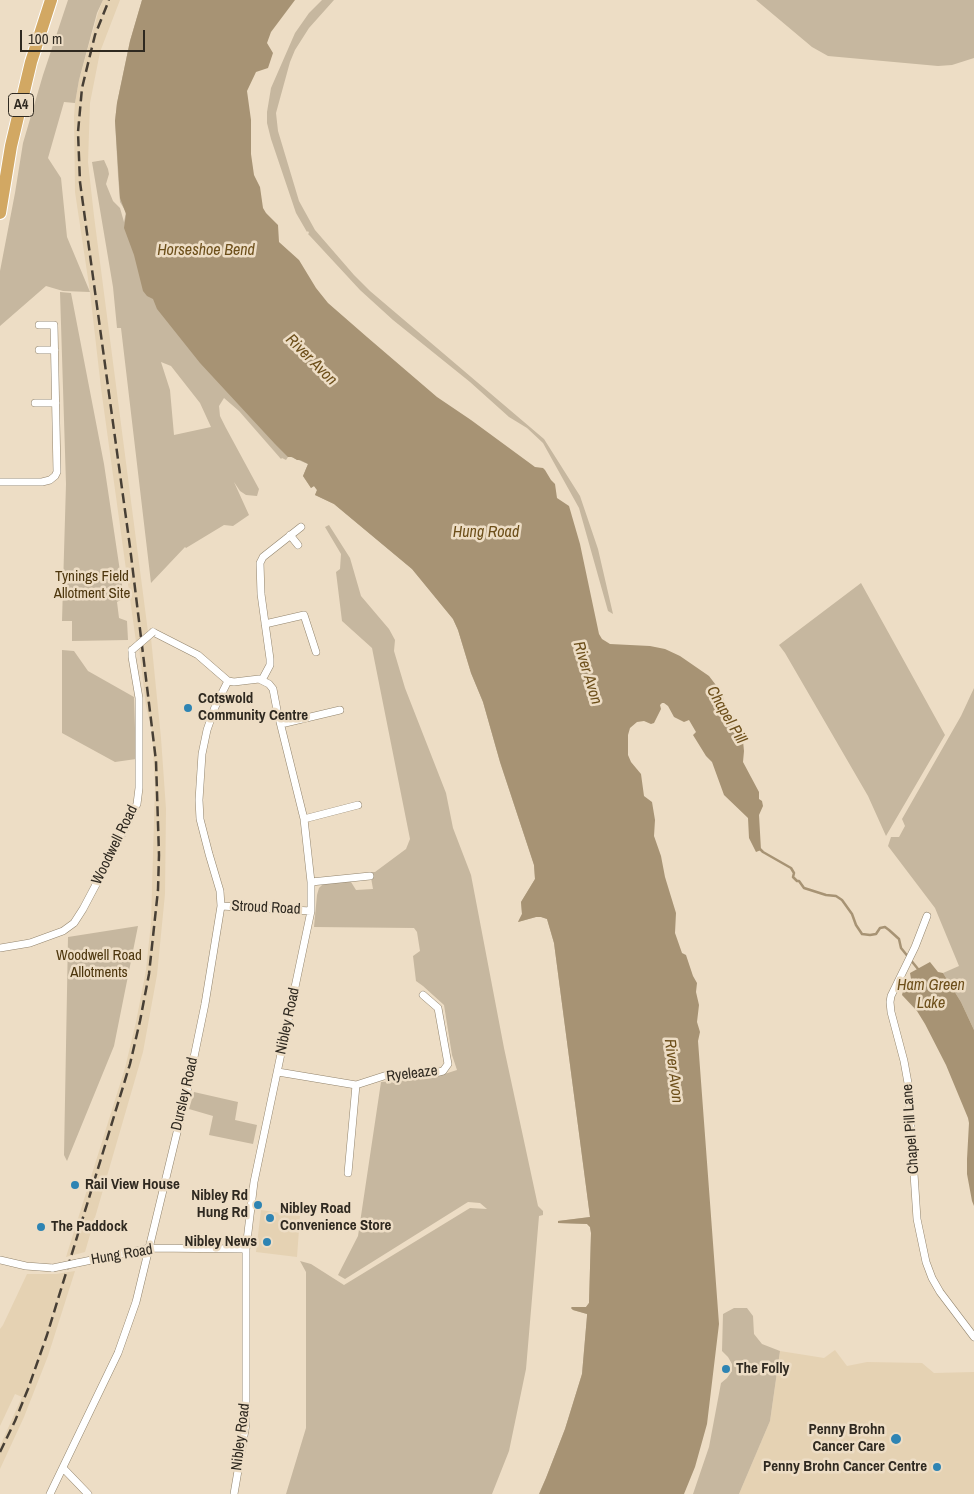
<!DOCTYPE html>
<html>
<head>
<meta charset="utf-8">
<style>
	body { margin:0 }
	#map { position:relative; width:974px; height:1494px; overflow:hidden; background:#edddc5; font-family:"Archivo Narrow",sans-serif }
	canvas { display:block }
	.scale { position:absolute; left:20px; top:30px; width:125px; height:22px; box-sizing:border-box; border:2px solid #2f2920; border-top:0; padding-left:6px; font-size:15px; line-height:18px; white-space:nowrap; color:#2f2920; -webkit-text-stroke:4px #edddc5; paint-order:stroke }
</style>
</head>
<body>
<div id="map">
<canvas width="974" height="1494"></canvas>
<div class="scale">100 m</div>
</div>
<script>
const c = document.querySelector('canvas').getContext('2d');
c.lineJoin = 'round';
function paint(path, color) {
  c.fillStyle = color;
  c.fill(path, 'evenodd');
}
function shape(rows) {
  const path = new Path2D();
  for (const r of rows) {
    path.moveTo(r[0], r[1]);
    for (let i = 2; i < r.length; i += 2) path.lineTo(r[i], r[i + 1]);
  }
  return path;
}
function stroke(path, color, width, dash) {
  c.strokeStyle = color;
  c.lineWidth = width;
  c.lineCap = dash ? 'butt' : 'round';
  c.setLineDash(dash || []);
  c.stroke(path);
}
function drawText(font, color, halo, rows, align = 'center') {
  c.font = font + ' "Archivo Narrow",sans-serif';
  c.lineWidth = 5;
  c.setLineDash([]);
  c.textBaseline = 'middle';
  c.strokeStyle = halo;
  c.fillStyle = color;
  for (const [text, x, y, turn = 0] of rows) {
    c.save();
    c.translate(x, y);
    c.rotate((+turn || 0) * Math.PI / 180);
    c.textAlign = isNaN(turn) ? turn : align;
    if (halo) c.strokeText(text, 0, 0);
    c.fillText(text, 0, 0);
    c.restore();
  }
}
const built = shape([
	[103,0,120,0,100,52,90,103,88,162,94,216,148,632,136,642,101,388,90,292,75,192,74,116,75,103,79,80,98,13],
	[151,638,161,738,166,809,165,894,157,975,143,1052,85,1252,66,1257,125,1068,136,1022,146,970,151,923,155,786,152,731,146,706,139,648],
	[261,1210,300,1216,297,1257,256,1252],
	[75,1271,48,1356,24,1417,0,1469,0,1446,22,1397,15,1394,0,1426,0,1329,3,1325,27,1274,56,1274],
	[835,1350,847,1366,867,1362,922,1363,934,1373,974,1372,974,1494,739,1494,770,1421,780,1351,824,1358]
]);
const green = shape([
	[68,0,103,0,97,13,79,80,75,103,64,102,48,158,61,178,67,237,90,292,63,291,46,286,0,326,0,271,15,193,23,143,43,75],
	[142,0,161,63,450,535,652,1308,539,1494,546,1478,565,1429,582,1374,587,1316,587,1314,573,1310,571,1308,572,1307,586,1307,589,1303,591,1233,590,1227,587,1224,558,1223,558,1221,590,1217,554,943,547,919,541,917,536,917,518,922,522,914,521,902,535,879,534,865,500,762,483,702,471,673,458,630,453,619,412,569,334,504,315,495,317,490,314,486,311,488,303,476,308,464,291,457,288,457,286,460,282,458,281,459,239,411,224,398,219,406,220,416,226,428,259,489,257,496,246,495,240,491,234,482,249,515,233,526,224,525,186,548,185,547,151,583,121,328,117,328,113,287,92,162,104,160,108,169,109,174,106,184,113,201,120,208,124,222,126,212,120,202,118,175,115,121,117,103,130,41],
	[161,362,171,366,200,403,211,427,174,435,170,390],
	[322,0,334,0,309,28,295,50,290,62,276,113,278,131,299,201,315,230,354,275,370,291,544,439,580,496,598,549,613,614,608,611,579,508,543,443,527,428,509,417,470,382,393,320,360,290,310,236,308,234,309,233,308,231,307,232,296,213,271,139,267,123,267,112,271,88,295,33,309,13],
	[756,0,974,0,974,58,952,65,938,66,828,56,812,47],
	[60,292,71,293,104,464,124,598,117,602,119,618,127,621,128,640,72,641,72,621,62,621,66,484],
	[329,525,350,558,361,596,389,629,395,640,394,651,405,688,446,793,453,828,471,875,504,1048,538,1206,543,1211,543,1215,539,1216,526,1369,509,1451,492,1494,286,1494,306,1428,306,1272,300,1261,311,1264,344,1285,470,1208,487,1209,480,1203,468,1202,345,1279,338,1275,358,1236,381,1082,432,1078,457,1070,452,1055,444,1005,423,986,416,981,413,956,420,951,417,932,414,928,314,927,317,895,319,888,323,884,347,881,351,882,356,890,373,889,370,872,375,872,406,849,410,839,372,648,342,621,336,572,340,569,341,554,325,527],
	[861,583,945,735,886,836,868,796,785,653,779,645],
	[62,650,74,651,88,671,134,697,136,759,115,762,62,733],
	[974,688,974,1030,961,1002,943,973,959,966,935,908,888,846,891,837,899,837,905,826,902,819,961,716],
	[138,926,114,1046,67,1161,64,1155,68,937],
	[194,1092,238,1102,235,1120,257,1125,253,1144,209,1135,213,1116,189,1109],
	[734,1308,747,1308,753,1316,754,1334,762,1344,780,1351,770,1421,739,1494,693,1494,709,1447,721,1383,727,1378,732,1371,732,1364,728,1357,722,1351,723,1314]
]);
const water = shape([
	[142,0,295,0,271,32,267,43,273,53,268,68,256,72,247,91,251,120,251,154,254,175,260,187,263,208,266,213,278,225,279,242,299,260,316,288,328,303,367,337,437,397,471,420,535,467,543,468,545,470,551,480,555,484,557,498,569,506,580,544,599,634,602,639,610,644,650,646,665,649,680,656,709,676,722,693,727,710,743,741,744,751,743,762,759,792,759,799,762,801,763,806,759,815,761,850,756,852,749,838,748,818,724,795,712,762,706,756,693,735,696,732,689,720,684,722,674,717,668,706,664,703,662,703,660,705,661,709,654,723,651,724,644,721,637,722,630,728,628,735,628,755,631,762,641,774,644,796,652,802,655,820,654,836,661,856,665,877,676,913,675,933,682,953,686,955,693,976,697,983,696,992,699,1005,697,1022,700,1032,698,1041,719,1324,707,1424,695,1467,684,1494,539,1494,546,1478,565,1429,582,1374,587,1316,587,1314,573,1310,571,1308,572,1307,586,1307,589,1303,591,1233,590,1227,587,1224,558,1223,558,1221,590,1217,554,943,547,919,541,917,536,917,518,922,522,914,521,902,535,879,534,865,500,762,483,702,471,673,458,630,453,619,412,569,334,504,315,495,317,490,314,486,311,488,303,476,308,464,300,460,297,460,292,457,288,457,275,444,200,363,157,309,153,299,147,296,143,291,134,255,124,228,126,214,120,198,115,121,117,103,130,41],
	[930,962,938,972,943,973,961,1002,974,1030,974,1206,972,1201,967,1174,967,1159,969,1123,968,1118,946,1065,925,1024,917,1011,902,995,903,991,912,985,910,973]
]);
const stream = shape([
	[760,849,763,852,791,868,794,873,793,877,797,881,799,881,804,888,826,895,836,896,842,900,852,914,856,925,862,934,870,935,876,934,880,928,885,927,889,930,899,939,901,948,918,969]
]);
const street = shape([
	[39,350,55,350],
	[35,403,56,403],
	[0,482,42,482,50,480,55,476,57,472,54,325,39,325],
	[290,535,298,545],
	[265,624,304,615,316,652],
	[153,632,198,655,228,681,234,682,259,679,269,684,273,689,277,710,304,819,311,882,311,911,254,1182,246,1249,246,1424,234,1494],
	[262,680,270,665,270,659,261,594,260,563,263,557,301,527],
	[281,724,340,710],
	[304,819,358,805],
	[311,882,370,876],
	[221,906,311,911],
	[927,916,915,947,891,996,890,1002,891,1012,904,1061,908,1083,917,1219,926,1262,932,1278,940,1292,974,1337],
	[0,948,30,943,63,931,74,923,83,909,110,858,137,804,139,788,139,698,132,657,132,650],
	[278,1072,356,1085,348,1173],
	[356,1085,387,1075,435,1073,443,1071,448,1064,438,1008,423,995],
	[0,1260,26,1266,53,1268],
	[77,1263,150,1248,246,1249],
	[63,1468,88,1494],
	[50,1494,118,1353,136,1302,187,1091,205,1004,221,906,220,891,209,854,200,819,199,800,202,754,207,730,215,707,228,681]
]);
const highway = shape([
	[0,213,11,146,31,62,51,0]
]);
const rail = shape([
	[0,1452,15,1421,28,1389,47,1335,130,1064,140,1021,149,974,158,890,159,855,156,761,130,547,80,182,78,132,82,88,95,35,109,0]
]);
const streetBridge = shape([
	[132,650,153,632],
	[53,1268,77,1263]
]);
const markers = [
	[188,708,5,"#2e84b3"],
	[75,1185,5,"#2e84b3"],
	[258,1205,5,"#2e84b3"],
	[270,1218,5,"#2e84b3"],
	[41,1227,5,"#2e84b3"],
	[267,1242,5,"#2e84b3"],
	[726,1369,5,"#2e84b3"],
	[896,1439,6,"#2e84b3"],
	[937,1467,5,"#2e84b3"]
];
const shields = [
	[21,105,25]
];
const shieldNames = [
	["A4",21,105]
];
const parkNames = [
	["Tynings Field",92,577],
	["Allotment Site",92,594],
	["Woodwell Road",99,956],
	["Allotments",99,973]
];
const poiNames = [
	["Cotswold",198,699],
	["Community Centre",198,716],
	["Rail View House",85,1185],
	["Nibley Rd",248,1196,"right"],
	["Hung Rd",248,1213,"right"],
	["Nibley Road",280,1209],
	["Convenience Store",280,1226],
	["The Paddock",51,1227],
	["Nibley News",257,1242,"right"],
	["The Folly",736,1369],
	["Penny Brohn",885,1430,"right"],
	["Cancer Care",885,1447,"right"],
	["Penny Brohn Cancer Centre",927,1467,"right"]
];
const streetNames = [
	["Woodwell Road",115,845,-64],
	["Stroud Road",266,908,3],
	["Nibley Road",288,1021,-78],
	["Ryeleaze",412,1074,-7],
	["Dursley Road",185,1094,-77],
	["Chapel Pill Lane",911,1129,-94],
	["Hung Road",122,1255,-10],
	["Nibley Road",241,1437,-83]
];
const waterNames = [
	["Horseshoe Bend",206,251],
	["River Avon",311,360,45],
	["Hung Road",486,533],
	["River Avon",587,673,73],
	["Chapel Pill",726,715,60],
	["Ham Green",931,986],
	["Lake",931,1004],
	["River Avon",673,1071,83]
];
paint(built, '#e5d2b3');
paint(green, '#c6b79f');
paint(water, '#a79374');
stroke(stream, '#a79374', 2.5);
stroke(street, '#92846d', 8);
stroke(highway, '#fff', 14);
stroke(street, '#fff', 7);
stroke(highway, '#d2a863', 12);
stroke(rail, '#473f35', 2.5, [10, 5]);
stroke(streetBridge, '#92846d', 8, []);
stroke(streetBridge, '#fff', 7);
for (const [x, y, r, color] of markers) {
  const dot = new Path2D();
  dot.arc(x, y, r, 0, 2 * Math.PI);
  c.fillStyle = color;
  c.fill(dot);
  stroke(dot, '#edddc5', 2);
}
for (const [x, y, w] of shields) {
  const box = new Path2D();
  box.roundRect(x - w / 2, y - 11.5, w, 23, 4);
  c.fillStyle = '#edddc5';
  c.fill(box);
  stroke(box, '#2f2920', 1);
}
drawText('bold 14px', '#2f2920', null, shieldNames);
drawText('15px', '#4d360d', '#edddc5', parkNames);
drawText('bold 15px', '#2f2920', '#edddc5', poiNames, 'left');
drawText('15px', '#2f2920', '#edddc5', streetNames);
drawText('italic 16px', '#6d4f1a', '#edddc5', waterNames);
</script>
</body>
</html>
